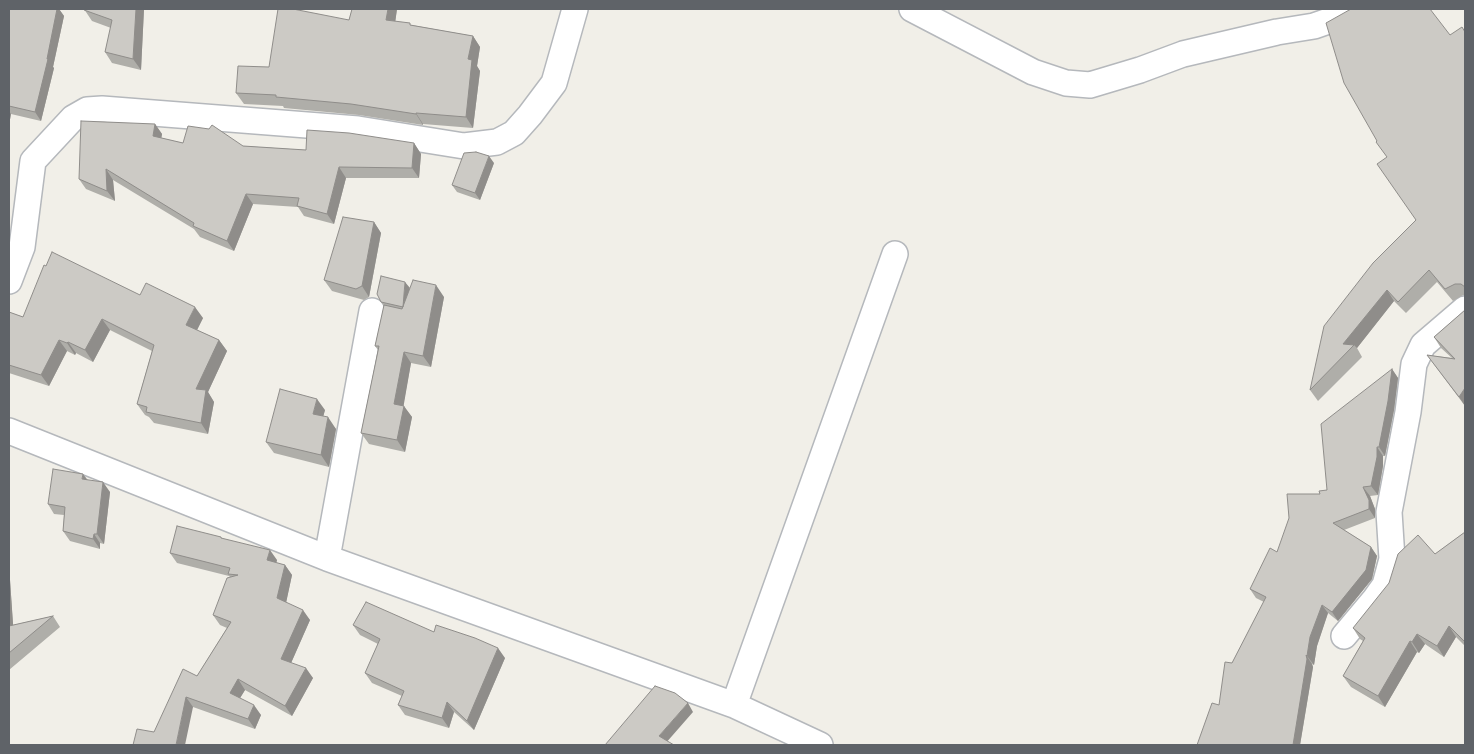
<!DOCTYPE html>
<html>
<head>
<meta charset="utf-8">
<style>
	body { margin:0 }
	#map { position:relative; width:1474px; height:754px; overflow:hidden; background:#f1efe8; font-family:Jost,sans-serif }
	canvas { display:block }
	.frame { position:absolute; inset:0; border:10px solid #5f6368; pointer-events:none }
</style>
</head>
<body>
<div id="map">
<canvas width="1474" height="754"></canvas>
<div class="frame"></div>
</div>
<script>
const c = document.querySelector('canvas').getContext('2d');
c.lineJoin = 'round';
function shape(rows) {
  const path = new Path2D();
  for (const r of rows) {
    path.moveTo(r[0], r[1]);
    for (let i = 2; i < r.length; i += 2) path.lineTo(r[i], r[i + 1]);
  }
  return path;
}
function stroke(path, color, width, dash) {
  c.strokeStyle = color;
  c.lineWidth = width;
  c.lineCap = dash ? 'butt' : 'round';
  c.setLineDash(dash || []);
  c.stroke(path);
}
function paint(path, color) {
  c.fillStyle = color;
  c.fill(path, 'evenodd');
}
const street = shape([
	[912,9,1033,72,1066,83,1090,85,1140,70,1183,54,1277,32,1314,26,1334,19,1350,9],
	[9,281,22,247,33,161,73,118,87,110,102,109,358,129,464,146,497,142,514,133,530,115,554,83,575,9],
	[9,431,327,558,734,705,820,745],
	[327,558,372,311],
	[1344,636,1375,599,1385,585,1392,559,1389,512,1408,412,1414,364,1423,345,1465,309],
	[734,705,895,254]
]);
const wall = shape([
	[9,9,59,9,64,16,53,67,54,68,41,121,11,114,9,125],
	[84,9,144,9,141,70,112,63,105,52,111,28,92,21],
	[352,9,397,9,395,22,473,36,480,47,477,66,480,71,473,128,423,124,423,125,359,115,284,108,283,106,244,104,236,93,269,67,349,20],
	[1350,10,1450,35,1465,32,1465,295,1463,295,1453,301,1437,282,1406,313,1394,301,1357,348,1362,357,1318,401,1310,390,1416,220,1387,157,1377,141],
	[155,124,162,134,161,138,183,143,243,146,306,150,414,143,421,154,419,178,346,178,334,224,304,216,298,207,253,204,234,251,200,237,194,229,113,180,115,201,86,189,79,179],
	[494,163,480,200,457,192,452,185],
	[374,222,381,233,369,297,364,300,332,291,324,280],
	[410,289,444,297,431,367,411,363,403,406,412,417,405,452,369,444,361,433,378,350,375,346,384,306,381,302],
	[140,295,203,318,197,330,219,340,227,351,208,392,214,402,208,434,154,423,149,417,145,415,137,404,152,351,110,330,93,362,76,353,75,355,67,351,49,386,9,373,9,312,23,317],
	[1465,310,1465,406,1427,355,1452,358,1441,348,1434,337],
	[1392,369,1398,378,1394,410,1385,456,1383,456,1383,466,1378,495,1370,496,1375,509,1375,518,1344,530,1371,547,1377,556,1372,579,1338,621,1328,613,1317,646,1314,665,1312,664,1313,667,1300,745,1197,745,1219,705,1232,663,1264,602,1256,598,1250,589,1320,494,1327,490],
	[325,410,323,416,336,429,329,467,274,453,266,442],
	[87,480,110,492,104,544,100,543,100,549,70,541,63,531,64,515,54,514,48,504],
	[1465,532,1465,646,1456,637,1444,657,1425,644,1419,653,1417,652,1385,707,1351,687,1343,676,1363,641,1360,639,1353,628,1435,554],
	[221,537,222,539,277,560,276,563,285,565,292,575,286,602,310,620,291,663,313,678,292,716,245,690,240,698,261,715,255,729,193,707,154,732,197,676,227,628,220,625,213,615,230,577,229,576,177,563,170,553],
	[9,578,10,580,13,625,53,616,60,627,9,670],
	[353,625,434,632,505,658,474,730,454,712,449,728,405,715,398,705,402,696,372,683,365,673,378,644,360,635]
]);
const shadedWall = shape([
	[57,9,59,9,64,16,53,67,54,68,41,121,35,112],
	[136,9,144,9,141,70,133,59],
	[388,9,397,9,394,31,386,20],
	[473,36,480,47,477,66,480,71,473,128,466,117,468,59],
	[9,111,11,114,9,125],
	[416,113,423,124,423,125,416,114],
	[155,124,162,134,160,146,153,136],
	[414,143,421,154,419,178,412,168],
	[489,156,494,163,480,200,475,193],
	[339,167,346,178,334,224,327,214],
	[106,169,113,180,115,201,107,191],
	[246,194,253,204,234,251,227,241],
	[374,222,381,233,369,297,362,286],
	[405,282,410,288,403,307],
	[436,285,444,297,431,367,423,356],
	[1387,290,1394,301,1357,348,1354,345,1343,344],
	[195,307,203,318,194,336,186,325],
	[102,319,110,330,93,362,85,350],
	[59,340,67,351,49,386,41,375],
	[219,340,227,351,208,392,214,402,208,434,201,423,196,389],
	[68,342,76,353,75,355,67,343],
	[404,352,411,363,402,415,394,404],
	[1392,369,1398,378,1394,410,1385,456,1379,447],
	[1465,388,1465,406,1459,397],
	[317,399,325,410,321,425,313,414],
	[404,406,412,417,405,452,397,440],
	[328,417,336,429,329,467,321,455],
	[1377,447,1383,456,1383,466,1378,495,1371,486],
	[83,474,90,483,82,479],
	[103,482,110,492,104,544,97,534],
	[1363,487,1370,496,1375,509,1375,518,1369,509],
	[94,534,100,543,100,549,93,539],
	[1371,547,1377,556,1372,579,1338,621,1332,612],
	[270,550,277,560,274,571,267,560],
	[285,565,292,575,285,608,277,598],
	[9,578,10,580,14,638,9,631],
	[1322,605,1328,613,1317,646,1314,665,1307,656,1310,637],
	[303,610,310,620,288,670,281,659],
	[1449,626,1456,637,1444,657,1437,646],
	[1417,634,1425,644,1419,653,1412,642],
	[1410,641,1417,652,1385,707,1378,696],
	[498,648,505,658,474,730,467,721],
	[1306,655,1312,664,1313,667,1300,745,1293,745],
	[306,668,313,678,292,716,285,706],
	[238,679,245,690,237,703,230,693],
	[186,697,193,707,185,745,176,745],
	[447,702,454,712,449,728,442,718],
	[688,703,693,712,665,744,659,736],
	[254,705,261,715,255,729,248,719]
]);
const building = shape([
	[9,9,57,9,47,59,48,59,35,112,9,106,9,9],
	[84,9,136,9,133,59,105,52,112,20,84,10,84,9],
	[278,9,293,9,349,20,352,9,388,9,386,20,410,23,410,25,473,36,468,59,472,60,466,117,416,113,416,114,351,104,276,97,276,95,236,93,238,66,269,67,278,9],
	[1351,9,1430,9,1450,35,1462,27,1465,32,1465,287,1461,284,1455,284,1445,289,1429,270,1398,302,1387,290,1343,344,1354,345,1310,390,1324,326,1373,263,1416,220,1377,164,1387,157,1376,142,1377,141,1344,83,1326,23,1351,9],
	[81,121,155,124,153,136,183,143,188,126,209,129,212,125,243,146,306,150,307,130,349,133,414,143,412,168,339,167,327,214,297,206,299,198,246,194,227,241,193,226,194,223,106,169,107,191,79,179,81,121],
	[476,152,489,156,475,193,452,185,464,153,476,152],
	[343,217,374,222,362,286,356,289,324,280,343,217],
	[52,252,140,295,146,283,195,307,186,325,219,340,196,389,206,390,201,423,146,412,147,407,137,404,154,345,102,319,85,350,68,342,67,343,59,340,41,375,9,365,9,312,23,317,44,265,46,266,52,252],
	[381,276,405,282,403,307,381,302,377,294,381,276],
	[413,280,436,285,423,356,404,352,394,404,404,406,397,440,361,433,379,346,375,346,384,305,402,309,413,280],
	[1465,310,1465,388,1459,397,1427,355,1455,359,1434,337,1465,310],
	[1392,369,1388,401,1379,447,1377,447,1377,457,1371,486,1363,487,1369,500,1369,509,1333,523,1371,547,1366,570,1332,612,1322,605,1310,637,1307,656,1306,655,1307,659,1293,745,1197,745,1212,703,1219,705,1225,662,1232,663,1266,597,1250,589,1270,548,1277,552,1289,518,1287,494,1320,494,1319,491,1327,490,1321,424,1392,369],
	[280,389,317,399,313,414,328,417,321,455,266,442,280,389],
	[53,469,83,474,82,479,103,482,97,534,94,534,93,539,63,531,65,507,48,504,53,469],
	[177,526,221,537,221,538,270,550,267,560,285,565,277,598,303,610,281,659,306,668,285,706,238,679,230,693,254,705,248,719,186,697,176,745,133,745,137,729,154,732,183,669,197,676,231,622,213,615,227,578,238,575,228,574,230,568,170,553,177,526],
	[1465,532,1465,642,1449,626,1437,646,1417,634,1412,642,1410,641,1378,696,1343,676,1365,638,1353,628,1389,583,1398,554,1418,535,1435,554,1465,532],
	[366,602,434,632,436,625,475,638,498,648,467,721,447,702,442,718,398,705,404,691,365,673,380,639,353,625,366,602],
	[53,616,9,653,9,626,53,616],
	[655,686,675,693,688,703,659,736,674,745,605,745,655,686]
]);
stroke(street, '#b5b8bc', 28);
stroke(street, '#fff', 25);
paint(wall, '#afaea9');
paint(shadedWall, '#8f8d8a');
paint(building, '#cccac5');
stroke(building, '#8f8d8a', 1);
</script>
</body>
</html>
